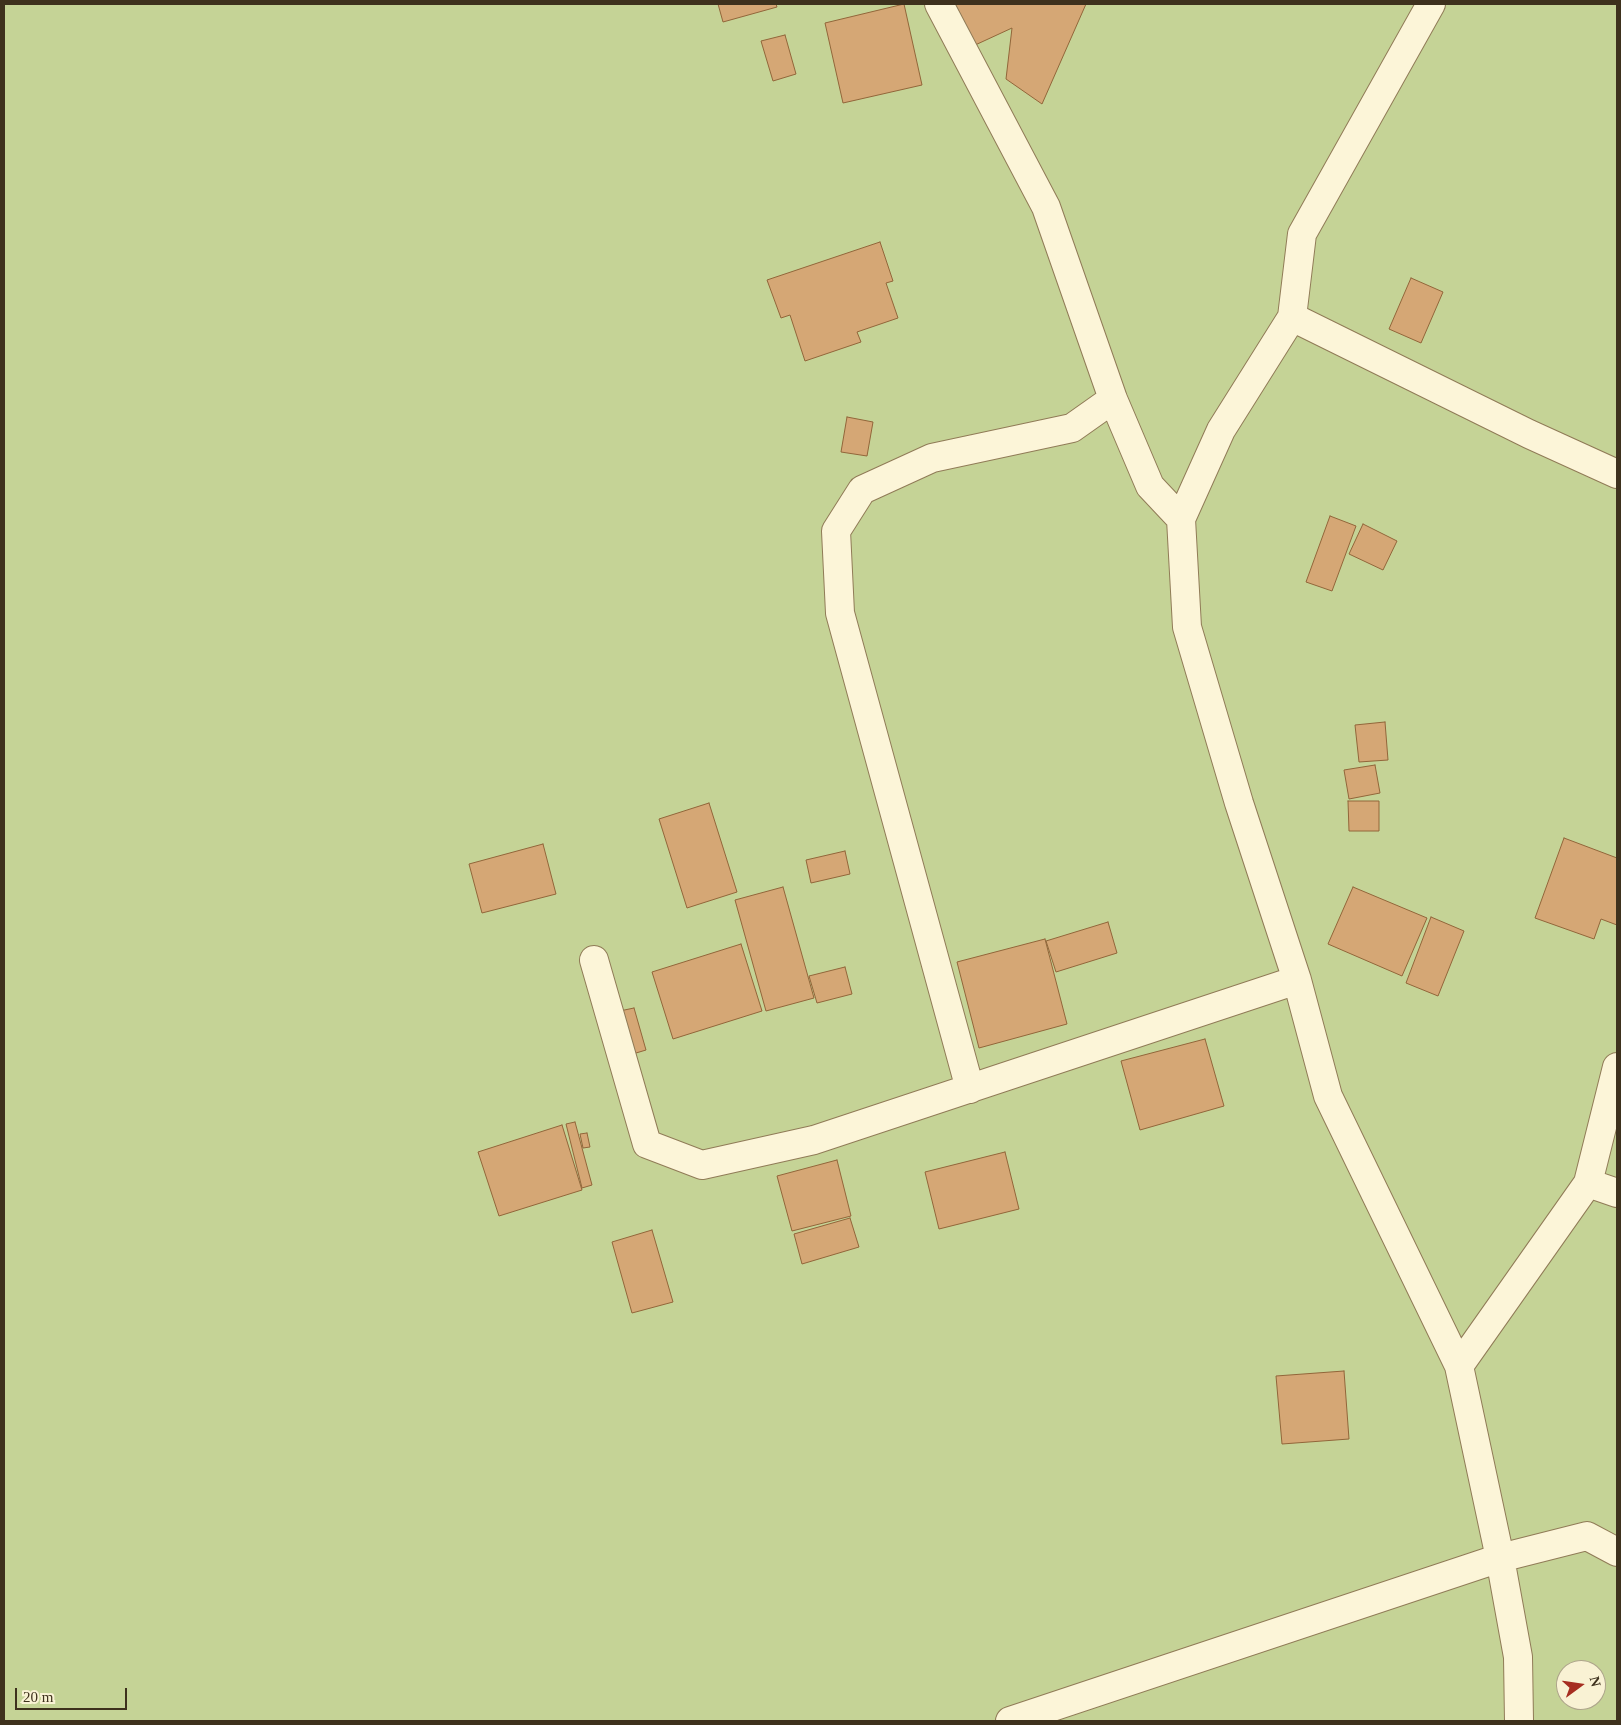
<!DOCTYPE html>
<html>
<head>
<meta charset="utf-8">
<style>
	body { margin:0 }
	#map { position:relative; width:1621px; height:1725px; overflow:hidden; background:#f3eac3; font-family:"Times New Roman",serif }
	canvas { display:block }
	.frame { position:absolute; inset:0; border:5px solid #3e311d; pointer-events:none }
	.north { position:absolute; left:1556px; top:1660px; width:50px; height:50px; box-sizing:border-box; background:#f9f2d4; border:1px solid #aea58b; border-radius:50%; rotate:76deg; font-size:14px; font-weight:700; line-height:20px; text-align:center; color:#3e311d }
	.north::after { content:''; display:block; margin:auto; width:18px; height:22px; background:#a62e21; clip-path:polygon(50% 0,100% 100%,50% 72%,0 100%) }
	.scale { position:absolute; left:15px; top:1688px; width:112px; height:22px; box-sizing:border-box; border:2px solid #3e311d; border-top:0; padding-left:6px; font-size:15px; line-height:18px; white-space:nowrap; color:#3e311d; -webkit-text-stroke:4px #f9f2d4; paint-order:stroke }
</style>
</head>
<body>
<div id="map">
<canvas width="1621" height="1725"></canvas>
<div class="frame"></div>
<div class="north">N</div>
<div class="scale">20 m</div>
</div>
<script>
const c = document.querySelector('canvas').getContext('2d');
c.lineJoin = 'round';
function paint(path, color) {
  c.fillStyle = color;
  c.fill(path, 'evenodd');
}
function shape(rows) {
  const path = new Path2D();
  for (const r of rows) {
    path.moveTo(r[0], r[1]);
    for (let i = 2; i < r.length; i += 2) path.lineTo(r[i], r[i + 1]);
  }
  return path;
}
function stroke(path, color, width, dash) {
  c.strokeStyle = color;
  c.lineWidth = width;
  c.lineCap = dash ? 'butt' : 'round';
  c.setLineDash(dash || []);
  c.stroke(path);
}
const green = shape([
	[4,4,1617,4,1617,1721,4,1721],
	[1566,1670,1596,1670,1596,1700,1566,1700]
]);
const building = shape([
	[718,4,776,4,777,7,723,22,718,4],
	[904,4,922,85,843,103,825,23,904,4],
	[954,4,1086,4,1042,104,1006,79,1012,28,973,46,954,4],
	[785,35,796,74,773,81,761,41,785,35],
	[880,242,893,281,886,283,898,318,857,332,861,342,805,361,790,315,781,318,767,280,880,242],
	[1411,278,1443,292,1421,343,1389,329,1411,278],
	[847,417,873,422,867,456,841,452,847,417],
	[1330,516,1356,526,1332,591,1306,582,1330,516],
	[1363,524,1397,541,1383,570,1349,554,1363,524],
	[1385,722,1388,760,1359,762,1355,725,1385,722],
	[1375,765,1380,793,1349,799,1344,770,1375,765],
	[1348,801,1379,801,1379,831,1349,831,1348,801],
	[709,803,737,892,687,908,659,819,709,803],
	[1564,838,1617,858,1617,925,1601,919,1594,939,1535,918,1564,838],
	[543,844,556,894,482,913,469,864,543,844],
	[845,851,850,874,811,883,806,860,845,851],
	[783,887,814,998,766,1011,735,900,783,887],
	[1353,887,1427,918,1402,976,1328,944,1353,887],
	[1431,917,1464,931,1438,996,1406,983,1431,917],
	[1108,922,1117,953,1056,972,1046,941,1108,922],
	[1045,939,1067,1024,979,1048,957,962,1045,939],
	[741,944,762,1011,673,1039,652,972,741,944],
	[845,967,852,994,817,1003,809,976,845,967],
	[634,1008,646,1050,626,1056,615,1012,634,1008],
	[1205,1039,1224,1106,1140,1130,1121,1061,1205,1039],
	[575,1122,592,1185,582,1188,566,1124,575,1122],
	[562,1125,582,1190,499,1216,478,1152,562,1125],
	[587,1133,590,1147,583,1148,580,1134,587,1133],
	[1005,1152,1019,1209,939,1229,925,1172,1005,1152],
	[837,1160,851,1216,792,1231,777,1176,837,1160],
	[850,1218,859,1247,802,1264,794,1234,850,1218],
	[652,1230,673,1302,632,1313,612,1242,652,1230],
	[1344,1371,1349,1439,1282,1444,1276,1376,1344,1371]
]);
const minor = shape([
	[939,4,1046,207,1113,399,1150,486,1181,519],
	[1431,4,1302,234,1292,317,1221,430,1181,519,1187,627,1239,803,1297,980,1328,1096,1459,1366,1500,1558,1518,1657,1519,1721],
	[1292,317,1529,434,1617,474],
	[594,960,647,1144,702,1165,814,1140,1297,980],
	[970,1089,840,613,836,531,862,490,932,458,1072,428,1113,399],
	[1588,1183,1617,1193],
	[1459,1366,1588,1183,1617,1067],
	[1010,1721,1500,1558,1587,1536,1617,1552]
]);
paint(green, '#c5d396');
paint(building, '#d5a775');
stroke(building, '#92663a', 1);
stroke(minor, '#907b57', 30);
stroke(minor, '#fcf5d8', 28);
</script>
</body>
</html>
